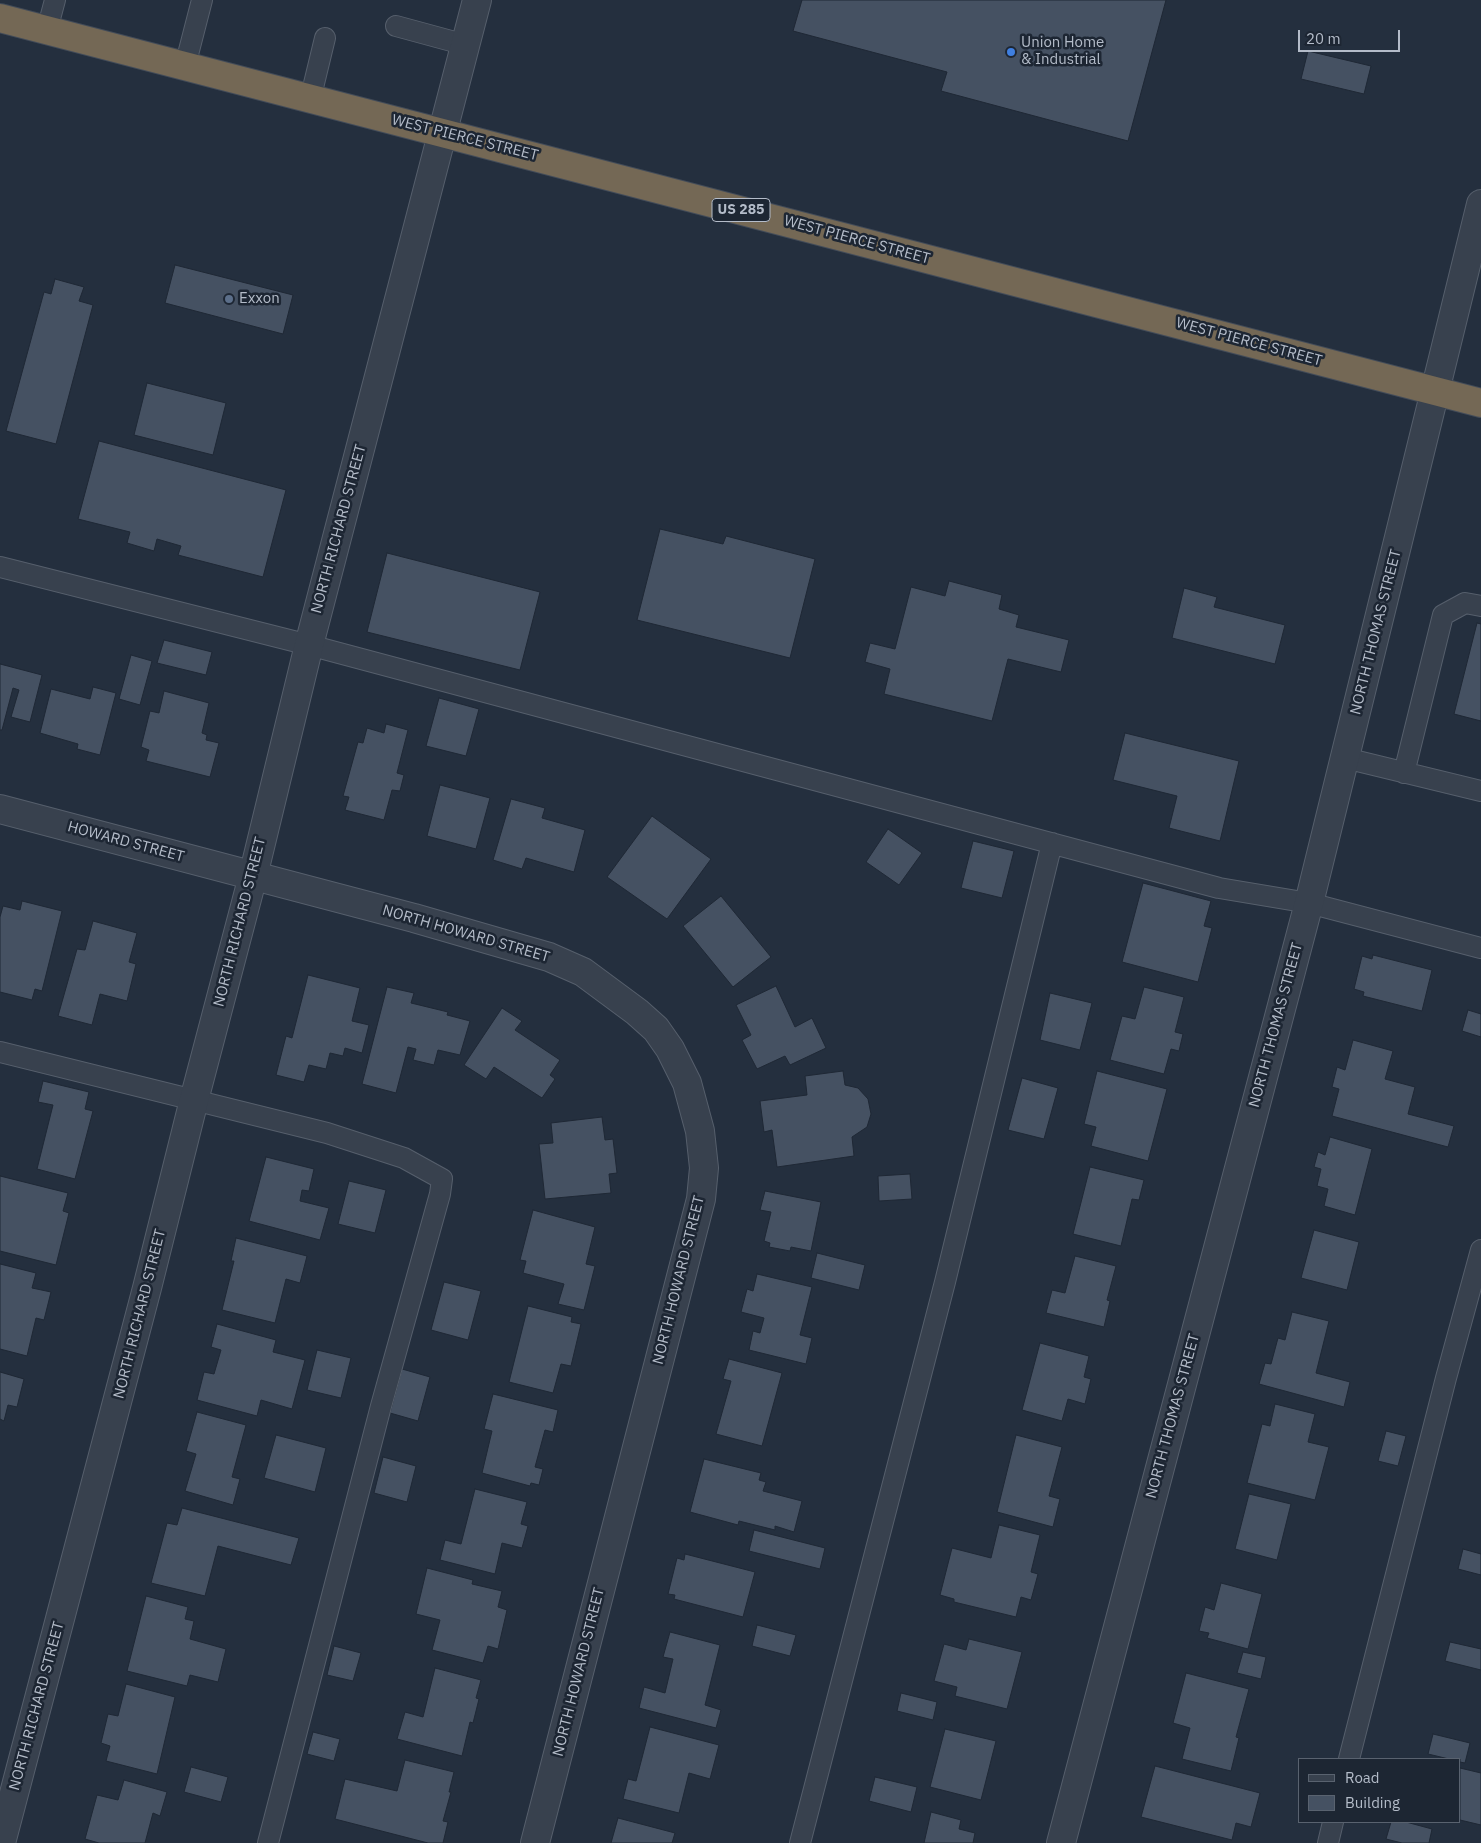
<!DOCTYPE html>
<html>
<head>
<meta charset="utf-8">
<style>
	body { margin:0 }
	#map { position:relative; width:1481px; height:1843px; overflow:hidden; background:#242f3e; font-family:"IBM Plex Sans",sans-serif }
	canvas { display:block }
	.legend { position:absolute; left:1298px; top:1758px; width:162px; height:65px; box-sizing:border-box; background:#1d2633; border:1px solid #59626f; margin:0; padding:6px 9px; list-style:none; font-size:15px; color:#b4bcc9 }
	.legend li { display:flex; align-items:center; gap:10px; height:25px }
	.legend b { width:25px; border:1px solid #59626f }
	.scale { position:absolute; left:1298px; top:30px; width:102px; height:22px; box-sizing:border-box; border:2px solid #b4bcc9; border-top:0; padding-left:6px; font-size:15px; line-height:18px; white-space:nowrap; color:#b4bcc9; -webkit-text-stroke:4px #1d2633; paint-order:stroke }
</style>
</head>
<body>
<div id="map">
<canvas width="1481" height="1843"></canvas>
<ul class="legend">
<li><b style="height:6px;background:#38414e"></b>Road</li>
<li><b style="height:14px;background:#455162"></b>Building</li>
</ul>
<div class="scale">20 m</div>
</div>
<script>
const c = document.querySelector('canvas').getContext('2d');
c.lineJoin = 'round';
function paint(path, color) {
  c.fillStyle = color;
  c.fill(path, 'evenodd');
}
function shape(rows) {
  const path = new Path2D();
  for (const r of rows) {
    path.moveTo(r[0], r[1]);
    for (let i = 2; i < r.length; i += 2) path.lineTo(r[i], r[i + 1]);
  }
  return path;
}
function stroke(path, color, width, dash) {
  c.strokeStyle = color;
  c.lineWidth = width;
  c.lineCap = dash ? 'butt' : 'round';
  c.setLineDash(dash || []);
  c.stroke(path);
}
function drawText(font, color, halo, rows, align = 'center') {
  c.font = font + ' "IBM Plex Sans",sans-serif';
  c.lineWidth = 5;
  c.setLineDash([]);
  c.textBaseline = 'middle';
  c.strokeStyle = halo;
  c.fillStyle = color;
  for (const [text, x, y, turn = 0] of rows) {
    c.save();
    c.translate(x, y);
    c.rotate((+turn || 0) * Math.PI / 180);
    c.textAlign = isNaN(turn) ? turn : align;
    if (halo) c.strokeText(text, 0, 0);
    c.fillText(text, 0, 0);
    c.restore();
  }
}
const building = shape([
	[802,0,1166,0,1128,141,941,91,947,72,793,31,802,0],
	[1308,51,1371,66,1364,94,1301,79,1308,51],
	[175,265,293,295,283,334,165,303,175,265],
	[55,279,84,287,79,301,93,305,56,444,6,431,44,292,51,294,55,279],
	[147,383,226,403,213,455,134,435,147,383],
	[99,441,286,490,263,577,178,555,181,546,157,539,154,551,127,543,130,532,78,519,99,441],
	[660,529,723,544,726,536,815,559,790,658,637,620,660,529],
	[387,553,540,592,520,670,367,632,387,553],
	[949,581,1002,595,999,609,1019,615,1016,627,1069,640,1061,672,1008,659,992,721,884,694,890,669,865,662,870,643,895,649,911,587,945,596,949,581],
	[1184,588,1217,597,1214,607,1285,625,1275,664,1172,638,1184,588],
	[1477,623,1481,624,1481,721,1454,714,1477,623],
	[164,640,212,652,206,675,157,663,164,640],
	[131,655,152,661,140,705,119,699,131,655],
	[0,664,42,675,30,722,11,717,19,690,13,688,2,730,0,730,0,664],
	[93,687,116,693,100,755,77,749,78,744,40,733,51,689,90,699,93,687],
	[164,691,209,703,202,733,207,735,206,740,219,743,210,777,146,761,149,750,141,747,150,711,159,713,164,691],
	[439,698,479,709,466,756,426,746,439,698],
	[386,724,408,730,397,773,404,775,400,791,392,790,384,820,345,810,349,797,343,796,358,742,363,743,367,728,384,733,386,724],
	[1125,733,1239,761,1220,841,1169,828,1177,796,1113,780,1125,733],
	[440,785,490,798,476,849,427,836,440,785],
	[511,799,545,808,542,818,585,830,574,872,526,858,522,869,493,860,511,799],
	[652,816,711,859,667,919,607,877,652,816],
	[888,829,922,853,899,885,866,862,888,829],
	[973,841,1014,851,1002,898,961,888,973,841],
	[1143,883,1211,901,1204,926,1212,928,1198,982,1122,962,1143,883],
	[721,896,771,957,733,987,683,926,721,896],
	[22,901,62,911,42,991,35,989,32,1000,0,992,0,917,3,906,20,910,22,901],
	[93,921,137,933,129,962,136,964,127,1001,100,994,92,1025,58,1016,77,949,85,950,93,921],
	[1373,955,1432,970,1422,1011,1363,996,1364,992,1354,989,1362,956,1372,959,1373,955],
	[308,975,360,988,352,1021,369,1025,362,1053,345,1048,343,1056,330,1053,326,1069,309,1065,304,1082,276,1075,286,1036,292,1038,308,975],
	[776,986,795,1027,812,1018,826,1048,790,1065,785,1056,757,1069,742,1040,751,1035,736,1005,776,986],
	[387,987,414,993,411,1003,448,1012,447,1015,470,1021,460,1055,438,1050,434,1065,413,1060,416,1049,408,1047,396,1093,362,1084,387,987],
	[1144,987,1184,997,1175,1032,1183,1034,1179,1051,1171,1049,1164,1074,1110,1060,1122,1016,1135,1019,1144,987],
	[1050,993,1092,1003,1080,1050,1040,1040,1050,993],
	[502,1008,522,1021,515,1030,560,1060,550,1075,555,1079,542,1098,494,1067,486,1079,464,1065,502,1008],
	[1468,1010,1481,1014,1481,1037,1462,1031,1468,1010],
	[1353,1040,1393,1051,1385,1079,1415,1087,1408,1114,1454,1126,1448,1147,1332,1116,1339,1089,1332,1087,1337,1067,1345,1070,1353,1040],
	[843,1071,845,1085,858,1088,868,1099,871,1114,867,1127,852,1137,854,1156,777,1167,772,1130,764,1132,760,1101,807,1095,805,1076,843,1071],
	[1097,1071,1167,1089,1148,1161,1091,1146,1096,1127,1084,1124,1097,1071],
	[1022,1078,1058,1088,1044,1139,1008,1130,1022,1078],
	[43,1081,89,1092,85,1109,93,1111,75,1179,37,1169,53,1105,38,1102,43,1081],
	[602,1117,605,1140,613,1139,617,1173,609,1174,611,1193,545,1199,539,1144,553,1143,551,1123,602,1117],
	[1330,1137,1372,1149,1355,1215,1324,1206,1328,1189,1317,1186,1321,1169,1314,1167,1318,1152,1325,1155,1330,1137],
	[266,1157,314,1169,309,1191,302,1190,300,1201,329,1208,320,1240,249,1221,266,1157],
	[1090,1167,1144,1180,1139,1200,1132,1199,1121,1246,1073,1234,1090,1167],
	[910,1174,912,1199,879,1201,878,1176,910,1174],
	[0,1176,68,1193,63,1211,69,1213,56,1265,0,1251,0,1176],
	[349,1181,386,1190,375,1233,338,1224,349,1181],
	[765,1191,821,1202,811,1251,791,1247,790,1251,769,1247,770,1243,764,1241,771,1212,760,1210,765,1191],
	[533,1210,595,1227,586,1264,595,1266,584,1310,558,1304,564,1284,523,1273,526,1261,520,1260,533,1210],
	[1314,1230,1359,1242,1347,1290,1301,1278,1314,1230],
	[236,1238,307,1256,300,1283,286,1279,275,1323,222,1310,234,1261,231,1261,236,1238],
	[817,1253,865,1265,859,1290,811,1278,817,1253],
	[1075,1256,1116,1266,1107,1300,1110,1301,1104,1327,1046,1313,1052,1290,1065,1293,1075,1256],
	[0,1264,36,1273,32,1288,51,1292,44,1320,36,1318,27,1356,0,1349,0,1264],
	[757,1274,812,1287,800,1335,812,1338,806,1364,749,1350,753,1331,760,1333,764,1318,741,1312,747,1289,753,1291,757,1274],
	[444,1282,481,1291,468,1340,431,1330,444,1282],
	[528,1306,572,1317,571,1322,581,1324,571,1366,561,1364,553,1393,509,1382,528,1306],
	[1292,1312,1329,1321,1316,1373,1350,1382,1344,1407,1259,1384,1265,1363,1271,1364,1278,1338,1285,1340,1292,1312],
	[217,1324,276,1340,273,1352,305,1360,292,1409,261,1400,257,1416,197,1400,204,1372,214,1374,221,1350,211,1347,217,1324],
	[1040,1343,1089,1356,1084,1377,1091,1379,1085,1404,1068,1399,1062,1421,1022,1410,1040,1343],
	[317,1350,351,1358,341,1398,307,1390,317,1350],
	[729,1359,782,1373,762,1446,716,1434,731,1381,723,1379,729,1359],
	[402,1369,430,1377,418,1421,390,1413,402,1369],
	[0,1372,24,1379,17,1407,8,1405,4,1421,0,1419,0,1372],
	[493,1394,558,1410,553,1432,545,1430,535,1467,543,1469,539,1485,531,1483,530,1486,482,1473,492,1431,484,1429,493,1394],
	[1275,1404,1315,1414,1308,1442,1329,1447,1315,1500,1247,1483,1262,1424,1270,1426,1275,1404],
	[197,1412,246,1425,232,1477,240,1479,233,1505,185,1491,196,1454,186,1451,197,1412],
	[1386,1431,1406,1436,1398,1466,1378,1461,1386,1431],
	[276,1435,326,1448,315,1492,264,1478,276,1435],
	[1016,1435,1062,1447,1049,1496,1060,1499,1053,1527,997,1512,1016,1435],
	[383,1457,416,1466,407,1502,374,1493,383,1457],
	[704,1459,761,1473,759,1480,766,1482,763,1491,802,1501,794,1532,775,1526,775,1530,739,1521,738,1525,690,1512,704,1459],
	[475,1489,527,1502,521,1524,528,1526,522,1548,502,1543,495,1574,440,1560,445,1540,461,1544,475,1489],
	[1249,1494,1291,1504,1277,1560,1235,1549,1249,1494],
	[182,1508,299,1538,291,1565,218,1546,205,1596,151,1583,167,1523,177,1525,182,1508],
	[999,1525,1040,1535,1031,1572,1038,1574,1031,1600,1021,1597,1016,1617,954,1602,954,1599,940,1595,952,1548,991,1558,999,1525],
	[754,1530,825,1548,820,1569,749,1551,754,1530],
	[1463,1549,1481,1554,1481,1575,1458,1569,1463,1549],
	[685,1554,755,1572,743,1617,674,1599,675,1595,668,1594,677,1558,684,1560,685,1554],
	[427,1568,473,1580,472,1584,502,1591,498,1607,507,1610,498,1649,488,1646,483,1663,432,1650,440,1620,416,1614,427,1568],
	[1221,1583,1262,1594,1248,1649,1207,1638,1209,1633,1199,1631,1205,1607,1214,1610,1221,1583],
	[146,1596,188,1607,185,1619,194,1621,190,1639,226,1649,218,1682,190,1675,187,1686,127,1671,146,1596],
	[757,1625,796,1635,790,1656,752,1646,757,1625],
	[670,1632,720,1645,705,1705,721,1710,716,1728,639,1708,644,1687,665,1693,673,1659,663,1657,670,1632],
	[969,1639,1022,1652,1007,1709,955,1696,957,1687,934,1681,944,1644,966,1650,969,1639],
	[1450,1642,1481,1649,1481,1670,1445,1661,1450,1642],
	[334,1646,361,1653,353,1681,327,1675,334,1646],
	[1243,1652,1266,1657,1261,1679,1237,1673,1243,1652],
	[435,1668,481,1680,476,1698,479,1699,473,1723,470,1722,462,1756,397,1739,405,1712,423,1717,435,1668],
	[1186,1673,1249,1689,1236,1737,1239,1738,1231,1771,1182,1759,1190,1728,1173,1723,1186,1673],
	[126,1684,175,1697,157,1774,106,1761,110,1746,101,1743,108,1714,118,1716,126,1684],
	[901,1693,937,1702,933,1720,897,1711,901,1693],
	[650,1727,719,1745,710,1779,689,1773,679,1813,623,1799,628,1779,636,1781,650,1727],
	[945,1729,996,1741,981,1800,930,1787,945,1729],
	[313,1732,340,1739,334,1761,307,1754,313,1732],
	[1433,1734,1470,1743,1465,1763,1460,1762,1460,1759,1449,1759,1428,1754,1433,1734],
	[405,1760,454,1772,449,1792,451,1792,443,1821,448,1822,443,1843,428,1843,335,1819,345,1779,397,1791,405,1760],
	[1155,1766,1260,1793,1251,1827,1236,1823,1232,1840,1141,1817,1155,1766],
	[191,1767,228,1777,221,1802,184,1792,191,1767],
	[1460,1768,1481,1773,1481,1825,1460,1820,1460,1768],
	[875,1777,917,1787,911,1812,869,1801,875,1777],
	[124,1780,167,1792,160,1816,153,1813,145,1843,99,1843,85,1839,97,1795,118,1800,124,1780],
	[931,1812,961,1820,959,1829,975,1833,973,1843,924,1843,931,1812],
	[618,1818,675,1833,672,1843,611,1843,618,1818],
	[1391,1822,1406,1822,1432,1829,1429,1843,1402,1843,1386,1839,1391,1822]
]);
const lane = shape([
	[396,26,466,45],
	[47,30,55,0],
	[185,66,202,0],
	[310,100,325,38],
	[0,567,309,645,1219,888,1309,903,1481,948],
	[1345,758,1481,791],
	[1404,773,1443,615,1465,603,1481,606],
	[0,1052,327,1133,404,1158,442,1179,440,1194,381,1406,268,1843],
	[1349,1759,1446,1378,1481,1250],
	[800,1843,945,1282,1052,843],
	[1328,1843,1333,1822]
]);
const street = shape([
	[0,809,414,918,549,957,583,972,637,1012,656,1029,670,1049,687,1083,700,1131,704,1168,701,1199,535,1843],
	[1,1843,147,1288,194,1100,253,876,309,645,477,0],
	[1061,1843,1309,903,1481,204]
]);
const highway = shape([
	[0,18,1481,403]
]);
const markers = [
	[1011,52,5,"#3f7fe0"],
	[229,299,5,"#5c6f8a"]
];
const shields = [
	[741,210,58]
];
const shieldNames = [
	["US 285",741,210]
];
const poiNames = [
	["Union Home",1021,43],
	["& Industrial",1021,60],
	["Exxon",239,299]
];
const streetNames = [
	["WEST PIERCE STREET",465,138,14],
	["WEST PIERCE STREET",857,240,15],
	["WEST PIERCE STREET",1249,342,15],
	["NORTH RICHARD STREET",339,529,-75],
	["NORTH THOMAS STREET",1376,632,-76],
	["HOWARD STREET",126,842,15],
	["NORTH RICHARD STREET",240,922,-76],
	["NORTH HOWARD STREET",466,934,16],
	["NORTH THOMAS STREET",1276,1025,-75],
	["NORTH HOWARD STREET",679,1280,-76],
	["NORTH RICHARD STREET",140,1314,-76],
	["NORTH THOMAS STREET",1173,1416,-75],
	["NORTH HOWARD STREET",579,1672,-76],
	["NORTH RICHARD STREET",37,1706,-75]
];
paint(building, '#455162');
stroke(building, '#1f2835', 1);
stroke(lane, '#565f6c', 22);
stroke(street, '#565f6c', 30);
stroke(highway, '#434c59', 30);
stroke(lane, '#38414e', 20);
stroke(street, '#38414e', 28);
stroke(highway, '#746855', 28);
for (const [x, y, r, color] of markers) {
  const dot = new Path2D();
  dot.arc(x, y, r, 0, 2 * Math.PI);
  c.fillStyle = color;
  c.fill(dot);
  stroke(dot, '#1d2633', 2);
}
for (const [x, y, w] of shields) {
  const box = new Path2D();
  box.roundRect(x - w / 2, y - 11.5, w, 23, 4);
  c.fillStyle = '#1d2633';
  c.fill(box);
  stroke(box, '#b4bcc9', 1);
}
drawText('bold 14px', '#b4bcc9', null, shieldNames);
drawText('15px', '#b4bcc9', '#1d2633', poiNames, 'left');
drawText('15px', '#b4bcc9', '#1d2633', streetNames);
</script>
</body>
</html>
